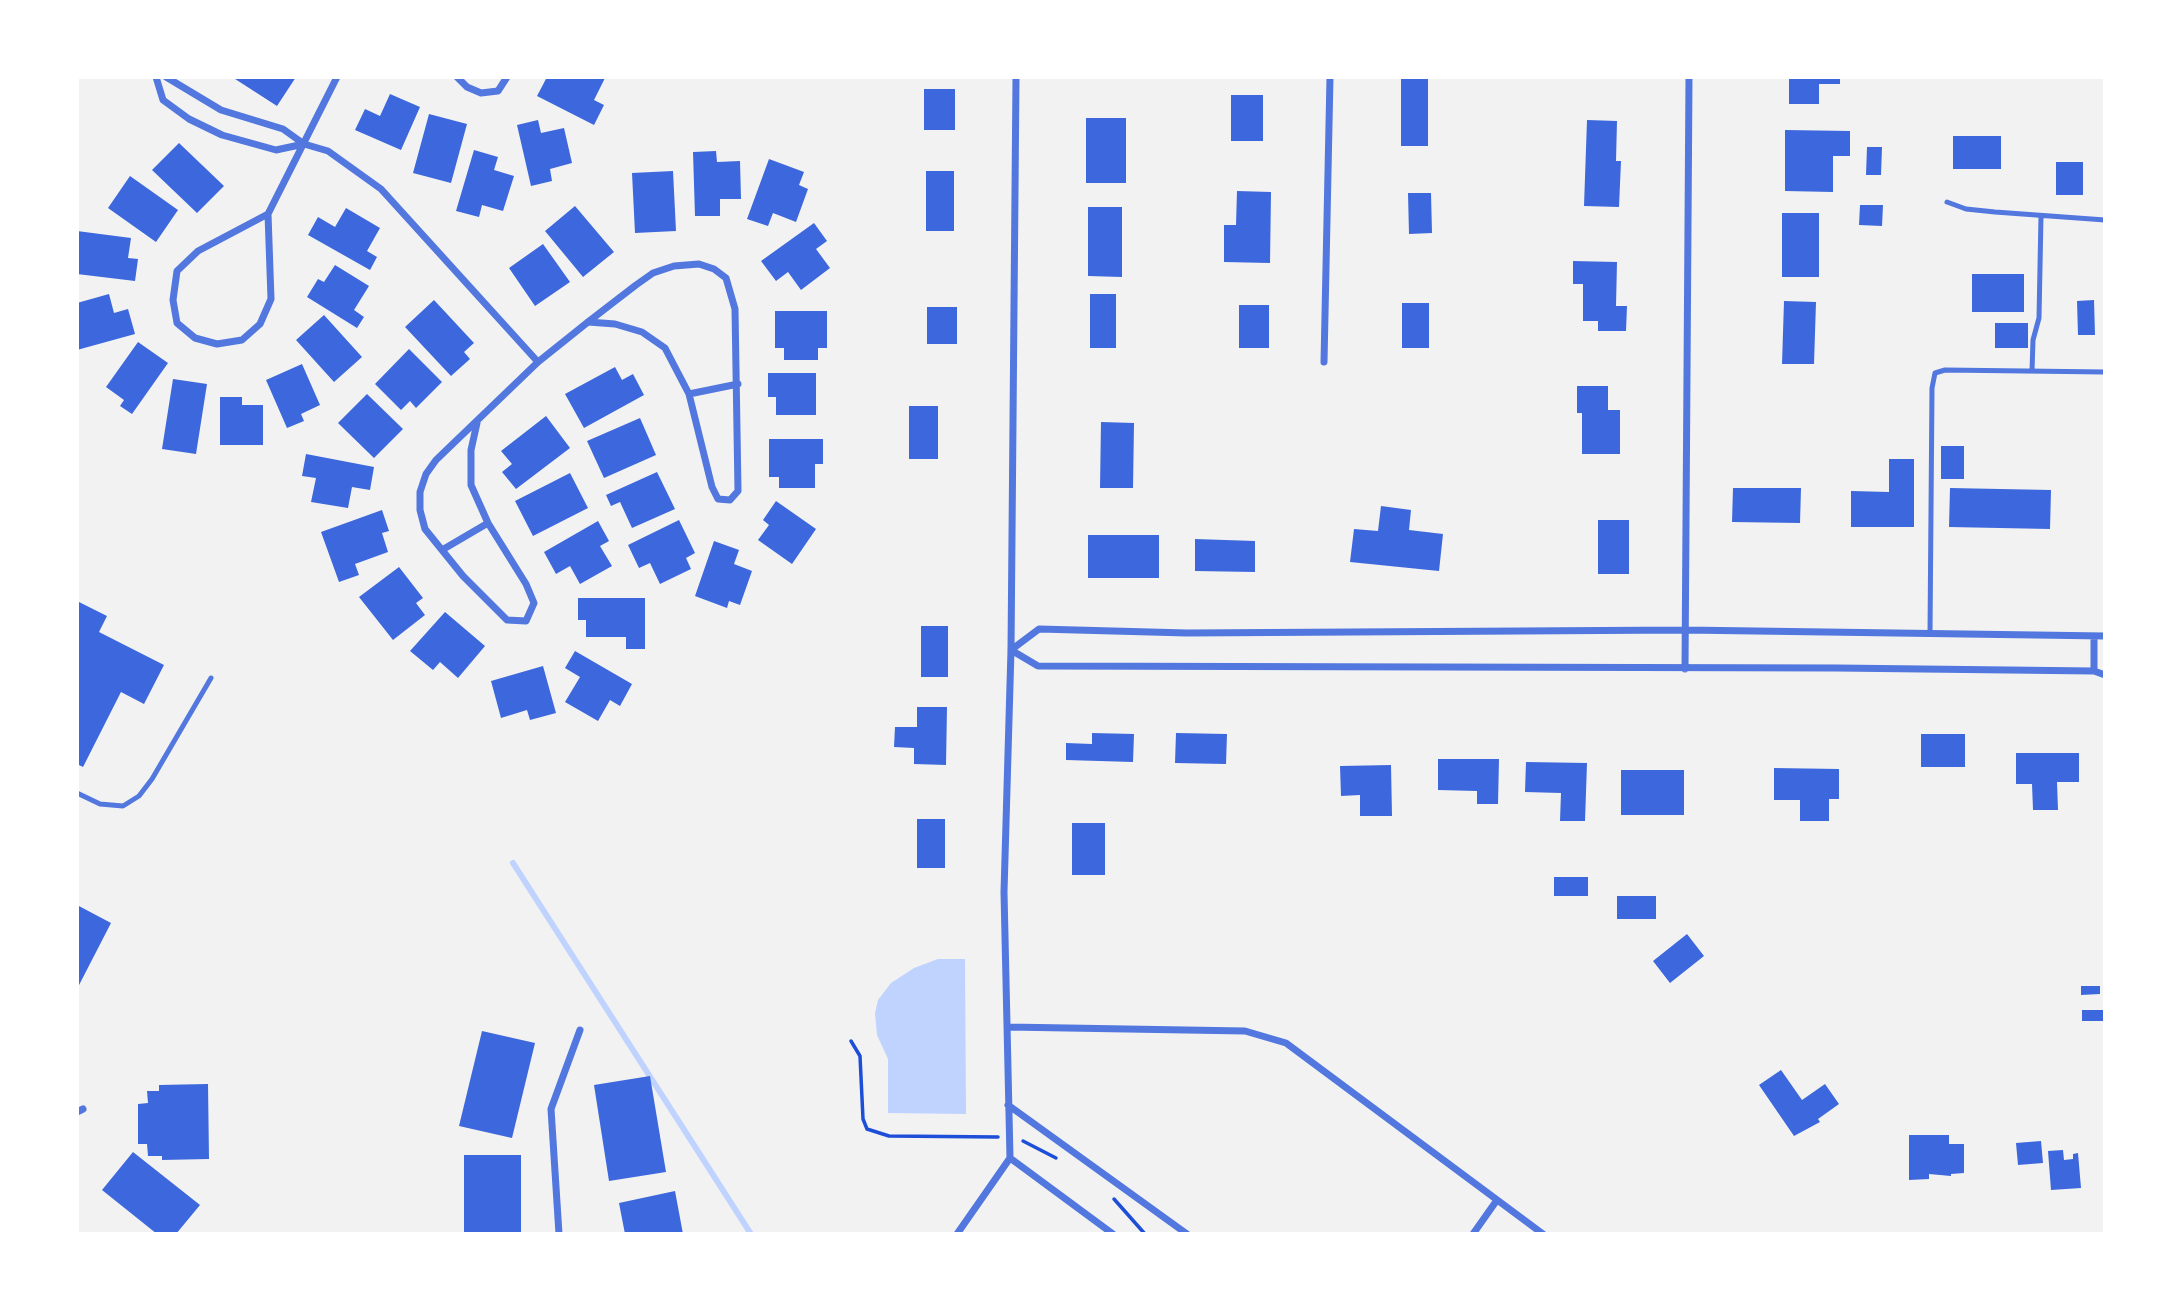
<!DOCTYPE html>
<html>
<head>
<meta charset="utf-8">
<style>
	body { margin:0 }
	#map { position:relative; width:2182px; height:1311px; overflow:hidden; background:#f2f2f2; font-family:"Exo 2",sans-serif }
	canvas { display:block }
	.frame { position:absolute; inset:0; border:79px solid #fff; pointer-events:none }
</style>
</head>
<body>
<div id="map">
<canvas width="2182" height="1311"></canvas>
<div class="frame"></div>
</div>
<script>
const c = document.querySelector('canvas').getContext('2d');
c.lineJoin = 'round';
function paint(path, color) {
  c.fillStyle = color;
  c.fill(path, 'evenodd');
}
function shape(rows) {
  const path = new Path2D();
  for (const r of rows) {
    path.moveTo(r[0], r[1]);
    for (let i = 2; i < r.length; i += 2) path.lineTo(r[i], r[i + 1]);
  }
  return path;
}
function stroke(path, color, width, dash) {
  c.strokeStyle = color;
  c.lineWidth = width;
  c.lineCap = dash ? 'butt' : 'round';
  c.setLineDash(dash || []);
  c.stroke(path);
}
const water = shape([
	[938,959,965,959,966,1114,888,1113,888,1059,877,1035,875,1013,878,1000,891,983,914,968]
]);
const stream = shape([
	[513,863,751,1234]
]);
const building = shape([
	[232,77,296,77,277,106],
	[547,77,605,78,594,100,604,105,594,125,537,96],
	[1401,77,1428,77,1428,146,1401,146],
	[1789,77,1840,77,1840,84,1819,84,1819,104,1789,104],
	[924,89,955,89,955,130,924,130],
	[390,94,420,107,401,150,355,130,365,109,380,116],
	[1231,95,1263,95,1263,141,1231,141],
	[429,114,467,124,451,183,413,173],
	[1086,118,1126,118,1126,183,1086,183],
	[538,120,541,133,564,128,572,163,550,169,552,181,531,186,517,125],
	[1587,120,1617,121,1616,161,1621,161,1619,207,1584,206],
	[1785,130,1850,131,1850,156,1833,156,1833,192,1785,191],
	[1953,136,2001,136,2001,169,1953,169],
	[179,143,224,186,197,213,152,170],
	[1867,147,1882,147,1881,175,1866,175],
	[474,150,498,157,494,170,514,176,503,211,482,205,479,217,456,211],
	[716,151,717,162,740,161,741,199,720,199,720,216,695,216,693,152],
	[769,159,804,172,799,185,808,189,796,222,773,213,768,226,747,219],
	[2056,162,2083,162,2083,195,2056,195],
	[673,171,676,231,635,233,632,173],
	[926,171,954,171,954,231,926,231],
	[130,176,178,210,156,242,108,208],
	[1237,191,1271,192,1270,263,1224,262,1224,225,1236,225],
	[1408,193,1431,193,1432,233,1409,234],
	[1860,205,1883,205,1882,226,1859,225],
	[575,206,614,252,583,277,545,231],
	[1088,207,1122,207,1122,277,1088,276],
	[346,208,380,228,367,251,377,257,370,270,308,235,318,217,335,227],
	[1782,213,1819,213,1819,277,1782,277],
	[814,223,827,241,816,249,830,268,801,290,788,272,776,281,761,261],
	[77,231,131,238,128,258,138,259,135,281,77,274],
	[543,244,570,282,535,306,509,268],
	[1573,261,1617,262,1616,306,1627,306,1626,331,1598,331,1598,321,1583,321,1583,284,1573,284],
	[335,265,369,286,354,310,364,317,357,328,307,297,318,279,324,282],
	[1972,274,2024,274,2024,312,1972,312],
	[109,294,114,313,128,309,135,334,77,350,77,303],
	[1090,294,1116,294,1116,348,1090,348],
	[434,300,474,343,464,352,470,359,451,376,405,327],
	[2094,300,2095,335,2078,335,2077,301],
	[1784,301,1816,302,1814,364,1782,364],
	[1402,303,1429,303,1429,348,1402,348],
	[1239,305,1269,305,1269,348,1239,348],
	[927,307,957,307,957,344,927,344],
	[775,311,827,311,827,348,818,348,818,360,784,360,784,348,775,348],
	[324,315,362,357,334,382,296,340],
	[1995,323,2028,323,2028,348,1995,348],
	[138,342,168,363,132,414,120,406,124,400,106,387],
	[409,349,442,382,416,408,410,401,401,410,375,384],
	[302,364,320,405,301,414,304,421,287,428,266,380],
	[615,367,622,380,633,374,644,395,584,428,565,394],
	[768,373,816,373,816,415,776,415,776,397,768,397],
	[173,379,207,384,196,454,162,449],
	[1577,386,1608,386,1608,410,1620,410,1620,454,1582,454,1582,413,1577,413],
	[367,394,403,429,374,458,338,423],
	[220,397,242,397,242,405,263,405,263,445,220,445],
	[909,406,938,406,938,459,909,459],
	[546,416,570,448,516,489,502,472,512,464,501,451],
	[640,418,656,455,604,478,587,441],
	[1101,422,1134,423,1133,488,1100,488],
	[769,439,823,439,823,464,815,464,815,488,779,488,779,477,769,477],
	[1941,446,1964,446,1964,479,1941,479],
	[306,454,374,467,370,490,352,487,348,508,311,502,316,478,302,476],
	[1889,459,1914,459,1914,527,1851,527,1851,491,1889,492],
	[657,472,675,509,632,528,620,502,611,506,606,495],
	[570,473,588,508,533,536,515,501],
	[1733,488,1801,488,1800,523,1732,522],
	[1950,488,2051,490,2050,529,1949,527],
	[776,501,816,529,792,564,758,540,769,525,763,520],
	[1381,506,1411,510,1409,530,1443,534,1439,571,1350,562,1354,529,1378,531],
	[382,510,389,531,382,533,388,552,355,564,359,575,339,582,321,532],
	[679,520,695,553,686,558,691,569,660,584,650,563,639,568,628,545],
	[1598,520,1629,520,1629,574,1598,574],
	[598,521,609,541,600,546,612,566,580,584,570,566,556,574,544,552],
	[1088,535,1159,535,1159,578,1088,578],
	[1195,539,1255,541,1255,572,1195,571],
	[714,541,739,550,734,564,752,571,740,605,729,601,727,608,695,596],
	[399,567,423,598,416,603,425,615,393,640,359,597],
	[578,598,645,598,645,649,626,649,626,637,586,637,586,620,578,620],
	[77,601,107,616,99,632,164,665,144,704,121,692,83,767,77,764],
	[445,612,485,646,458,678,440,662,433,670,410,651],
	[921,626,948,626,948,677,921,677],
	[575,651,632,684,620,706,610,700,598,721,565,702,580,677,565,668],
	[543,666,556,713,530,720,527,710,501,718,491,681],
	[917,707,947,707,946,765,914,764,914,748,894,747,895,727,917,727],
	[1092,733,1134,734,1133,762,1066,760,1066,743,1092,744],
	[1176,733,1227,734,1226,764,1175,763],
	[1921,734,1965,734,1965,767,1921,767],
	[2016,753,2079,753,2079,782,2057,782,2058,810,2033,810,2032,784,2016,784],
	[1438,759,1499,759,1498,804,1477,804,1477,791,1438,790],
	[1526,762,1587,763,1585,821,1560,821,1561,793,1525,792],
	[1391,765,1392,816,1360,816,1360,795,1341,796,1340,766],
	[1774,768,1839,769,1839,799,1829,799,1829,821,1800,821,1800,800,1774,800],
	[1621,770,1684,770,1684,815,1621,815],
	[917,819,945,819,945,868,917,868],
	[1072,823,1105,823,1105,875,1072,875],
	[1554,877,1588,877,1588,896,1554,896],
	[1617,896,1656,896,1656,919,1617,919],
	[77,905,111,923,77,989],
	[1687,934,1704,956,1670,983,1653,961],
	[2081,986,2100,986,2100,994,2081,995],
	[2082,1010,2103,1010,2103,1021,2082,1021],
	[482,1031,535,1043,512,1138,459,1126],
	[1781,1070,1802,1100,1825,1084,1839,1104,1818,1119,1820,1122,1794,1136,1759,1085],
	[650,1076,666,1172,609,1181,594,1085],
	[208,1084,209,1159,162,1160,162,1156,148,1156,147,1144,138,1144,138,1104,148,1103,147,1091,159,1091,159,1085],
	[1909,1135,1949,1135,1949,1144,1964,1144,1964,1173,1951,1174,1951,1176,1929,1174,1929,1179,1909,1180],
	[2041,1141,2043,1163,2018,1165,2016,1143],
	[2063,1150,2064,1160,2073,1159,2073,1154,2078,1153,2081,1188,2051,1190,2048,1151],
	[133,1152,200,1205,176,1234,157,1234,102,1190],
	[464,1155,521,1155,521,1234,464,1234],
	[675,1191,683,1234,625,1234,619,1203]
]);
const path = shape([
	[851,1041,860,1056,863,1119,867,1129,889,1136,998,1137],
	[1023,1141,1056,1158],
	[1114,1199,1145,1234]
]);
const service = shape([
	[1947,202,1966,209,1995,212,2105,220],
	[2032,371,2033,340,2039,318,2041,216],
	[1930,633,1932,388,1935,373,1945,370,2105,372],
	[77,793,100,804,123,806,139,796,152,779,211,678]
]);
const minor = shape([
	[156,77,163,100,189,119,222,135,276,150,304,144],
	[166,77,221,110,283,129,304,144,328,151,381,189,538,362],
	[457,77,467,87,481,93,498,91,507,77],
	[268,214,271,299,260,324,242,340,217,344,195,338,177,323,173,300,177,271,198,251,268,214,337,77],
	[1324,362,1330,77],
	[689,394,738,384],
	[477,423,471,450,471,485,488,523,526,584,534,603,526,621,507,620,463,576,425,529,420,510,420,492,426,474,436,460,538,362,588,322,610,305,636,285,653,273,674,266,699,264,714,269,726,278,735,309,738,491,730,500,718,499,712,487,689,394,665,348,642,332,615,324,588,322],
	[442,550,488,523],
	[2105,636,1685,630,1187,633,1039,629,1011,650,1038,666,1837,668,2094,671,2105,675],
	[1685,669,1689,77],
	[2094,671,2094,636],
	[1008,1027,1245,1031,1286,1043,1543,1234],
	[1008,1105,1187,1234],
	[77,1112,83,1109],
	[1010,1158,1004,892,1011,650,1016,77],
	[1010,1158,1113,1234],
	[559,1234,551,1109,580,1030],
	[957,1234,1010,1158],
	[1473,1234,1497,1200]
]);
paint(water, '#bfd3fe');
stroke(stream, '#bfd3fe', 6);
paint(building, '#3d67dc');
stroke(path, '#1d4ed8', 3.5);
stroke(service, '#5277de', 5);
stroke(minor, '#5277de', 7);
</script>
</body>
</html>
